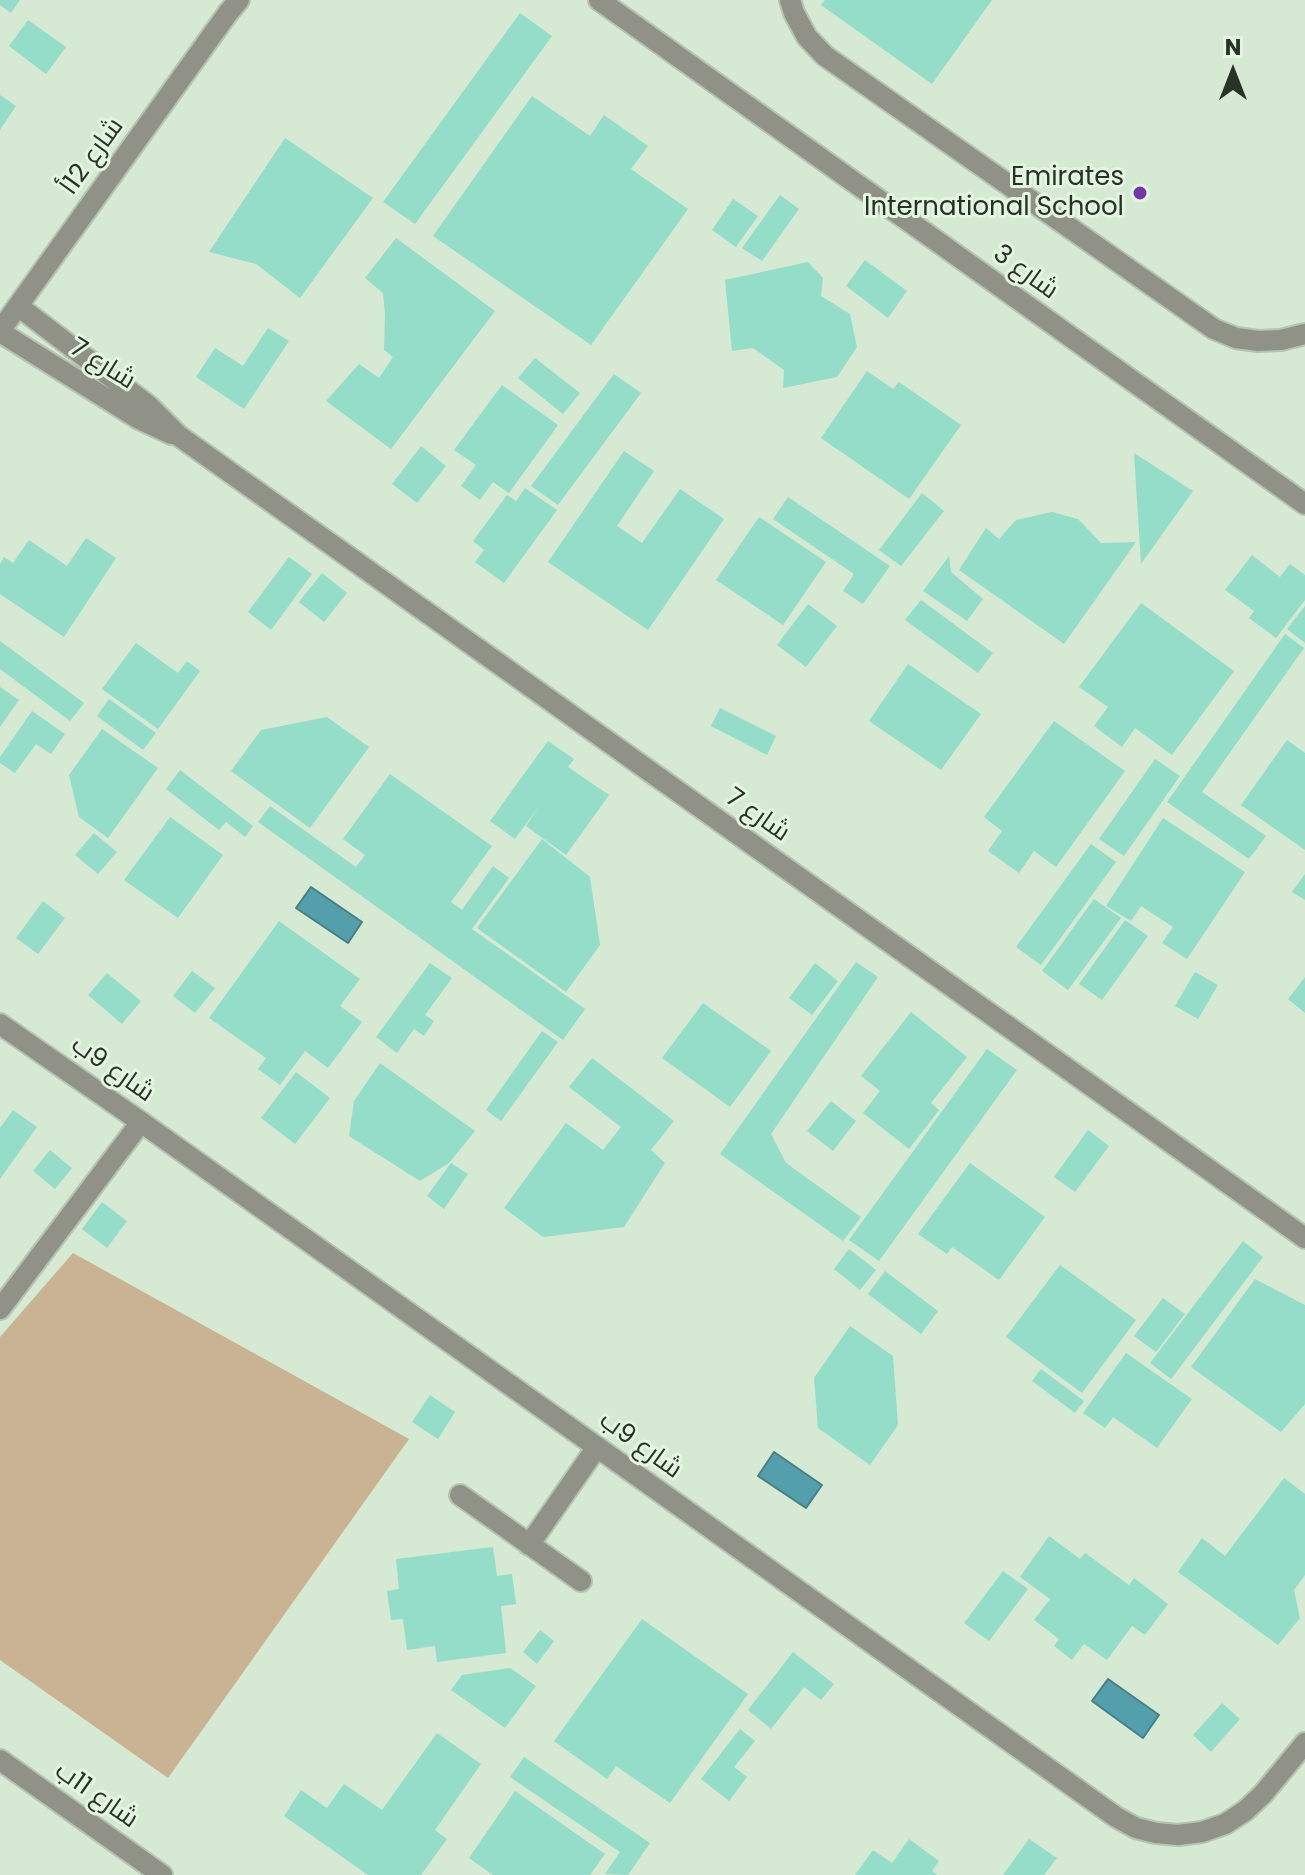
<!DOCTYPE html>
<html>
<head>
<meta charset="utf-8">
<style>
	body { margin:0 }
	#map { position:relative; width:1305px; height:1875px; overflow:hidden; background:#d5e9d3; font-family:Poppins,sans-serif }
	canvas { display:block }
	.north { position:absolute; left:1193px; top:32px; width:80px; height:80px; -webkit-text-stroke:6px #e3f6e0; paint-order:stroke; rotate:0deg; font-size:22px; font-weight:700; line-height:32px; text-align:center; color:#293129 }
	.north::after { content:''; display:block; margin:auto; width:28px; height:36px; background:#293129; clip-path:polygon(50% 0,100% 100%,50% 72%,0 100%) }
</style>
</head>
<body>
<div id="map">
<canvas width="1305" height="1875"></canvas>
<div class="north">N</div>
</div>
<script>
const c = document.querySelector('canvas').getContext('2d');
c.lineJoin = 'round';
function paint(path, color) {
  c.fillStyle = color;
  c.fill(path, 'evenodd');
}
function shape(rows) {
  const path = new Path2D();
  for (const r of rows) {
    path.moveTo(r[0], r[1]);
    for (let i = 2; i < r.length; i += 2) path.lineTo(r[i], r[i + 1]);
  }
  return path;
}
function stroke(path, color, width, dash) {
  c.strokeStyle = color;
  c.lineWidth = width;
  c.lineCap = dash ? 'butt' : 'round';
  c.setLineDash(dash || []);
  c.stroke(path);
}
function drawText(font, color, halo, rows, align = 'center') {
  c.font = font + ' Poppins,Cairo,sans-serif';
  c.lineWidth = 6;
  c.setLineDash([]);
  c.textBaseline = 'middle';
  c.strokeStyle = halo;
  c.fillStyle = color;
  for (const [text, x, y, turn = 0] of rows) {
    c.save();
    c.translate(x, y);
    c.rotate((+turn || 0) * Math.PI / 180);
    c.textAlign = isNaN(turn) ? turn : align;
    if (halo) c.strokeText(text, 0, 0);
    c.fillText(text, 0, 0);
    c.restore();
  }
}
const green = shape([
	[73,1253,409,1439,168,1778,0,1660,0,1337]
]);
const water = shape([
	[311,887,362,922,348,943,296,908,311,887],
	[774,1452,822,1485,806,1508,758,1476,774,1452],
	[1108,1679,1159,1715,1143,1738,1092,1701,1108,1679]
]);
const building = shape([
	[0,0,20,0,11,13,0,5],
	[825,0,992,0,932,84,821,5],
	[520,13,552,36,415,224,383,202],
	[28,20,66,47,46,74,9,46],
	[0,95,16,106,0,130],
	[532,96,590,136,604,115,648,146,631,169,688,209,591,345,433,236],
	[285,138,373,198,300,298,256,264,209,252],
	[780,195,799,209,762,261,742,248],
	[733,199,758,216,736,247,712,230],
	[396,238,495,311,391,449,326,401,359,364,379,378,393,357,384,350,385,314,383,293,365,278],
	[865,260,907,291,888,318,846,286],
	[808,262,823,278,821,296,850,314,857,347,837,377,783,388,784,370,753,348,732,351,725,280],
	[268,328,289,341,244,409,196,377,215,348,243,366],
	[535,358,580,393,563,414,518,378],
	[867,371,893,389,899,382,961,425,909,499,821,438],
	[614,374,641,393,558,505,531,486],
	[502,385,558,425,509,493,493,482,480,500,461,486,476,465,454,450],
	[421,446,446,466,417,503,392,484],
	[624,451,654,471,617,526,642,543,680,489,724,519,648,630,548,562],
	[1134,453,1193,491,1141,564],
	[525,488,557,510,504,583,475,562,484,550,473,541,507,495,516,501],
	[922,493,944,511,901,566,879,550],
	[788,497,890,566,863,604,843,591,854,574,773,519],
	[1052,512,1078,519,1101,543,1136,542,1064,644,959,570,986,528,999,539,1016,520],
	[759,517,826,562,783,625,716,580],
	[86,538,116,558,64,637,0,594,0,564,4,557,13,563,29,540,67,566],
	[1252,555,1280,577,1290,564,1305,575,1305,600,1276,638,1249,618,1254,611,1225,590],
	[949,556,951,572,983,599,967,621,923,591],
	[289,557,312,574,271,630,248,612],
	[322,573,347,593,324,622,299,602],
	[921,600,993,653,978,673,905,620],
	[1141,603,1234,671,1172,755,1135,728,1122,747,1094,726,1108,707,1079,687],
	[808,604,837,626,806,667,777,645],
	[1305,606,1305,643,1287,629],
	[1285,634,1304,648,1202,792,1266,836,1249,859,1167,802],
	[0,641,84,703,70,721,0,669],
	[136,643,178,673,187,661,200,671,158,729,102,689],
	[908,664,981,714,941,770,869,721],
	[0,687,19,700,0,727],
	[109,699,156,733,143,750,97,716],
	[720,708,776,736,767,755,711,726],
	[32,711,65,734,51,754,36,744,15,773,0,763,0,757],
	[327,717,369,747,310,828,231,771,261,730],
	[1054,721,1125,771,1056,867,1034,851,1019,873,988,851,1002,831,984,817],
	[102,729,158,768,108,838,79,817,69,775],
	[1287,740,1305,753,1305,850,1241,805],
	[548,741,574,759,568,767,609,795,566,855,526,826,539,806,515,839,490,821],
	[1155,759,1180,776,1124,856,1099,839],
	[180,770,253,826,245,837,226,822,219,830,166,789],
	[390,774,492,846,451,902,462,910,493,866,509,878,472,929,585,1009,563,1040,258,822,270,806,356,867,365,855,343,839],
	[170,817,223,855,178,918,124,880],
	[1163,818,1245,872,1187,959,1162,943,1173,927,1141,906,1131,921,1106,906],
	[94,833,117,852,98,874,75,855],
	[542,839,590,877,600,945,566,992,477,928],
	[1091,844,1116,862,1041,965,1016,947],
	[1305,874,1305,900,1292,892],
	[1094,899,1121,918,1068,990,1042,971],
	[43,901,65,918,38,954,16,938],
	[1125,920,1148,936,1102,1000,1079,984],
	[279,921,360,979,340,1006,362,1022,328,1068,305,1051,280,1085,258,1069,266,1058,209,1018],
	[856,962,878,977,771,1134,786,1163,861,1217,843,1241,720,1154],
	[430,963,452,978,425,1015,434,1021,424,1036,414,1029,397,1053,376,1037],
	[815,963,838,981,812,1015,789,998],
	[192,971,215,988,195,1013,173,996],
	[1195,972,1218,985,1198,1019,1175,1006],
	[107,973,141,1001,122,1024,88,995],
	[1305,977,1305,1013,1288,999],
	[703,1003,771,1051,730,1107,662,1058],
	[911,1012,967,1057,931,1103,939,1110,909,1149,863,1113,880,1091,861,1076],
	[542,1031,558,1042,501,1121,486,1110],
	[987,1049,1017,1070,879,1261,849,1240],
	[592,1058,674,1121,651,1150,665,1163,624,1227,543,1237,504,1208,566,1123,603,1150,621,1127,569,1087],
	[380,1063,475,1131,449,1163,420,1181,349,1136,354,1101],
	[296,1072,330,1098,295,1144,261,1118],
	[831,1101,856,1121,833,1151,807,1131],
	[13,1110,37,1127,0,1179,0,1128],
	[1088,1130,1109,1146,1075,1192,1054,1177],
	[50,1150,72,1168,55,1189,33,1171],
	[451,1163,468,1174,444,1209,427,1196],
	[970,1163,1045,1217,999,1280,952,1247,947,1254,918,1234],
	[102,1202,127,1221,107,1248,82,1229],
	[1243,1241,1263,1257,1171,1379,1150,1363],
	[849,1249,876,1270,860,1290,834,1269],
	[1060,1265,1136,1320,1082,1393,1006,1337],
	[885,1271,938,1311,921,1334,868,1294],
	[1255,1279,1305,1305,1305,1404,1281,1432,1191,1367],
	[1163,1298,1185,1314,1156,1352,1134,1336],
	[850,1326,893,1356,898,1425,870,1465,818,1428,814,1378],
	[1126,1353,1192,1399,1157,1448,1113,1417,1105,1428,1083,1413],
	[1041,1369,1084,1401,1075,1413,1032,1381],
	[430,1395,455,1412,438,1439,412,1422],
	[1284,1478,1305,1494,1305,1575,1294,1590,1300,1618,1278,1645,1178,1572,1202,1538,1225,1556],
	[1049,1536,1080,1559,1085,1553,1129,1585,1134,1578,1168,1604,1145,1635,1132,1626,1107,1660,1084,1644,1072,1660,1054,1646,1059,1639,1034,1620,1050,1599,1020,1577],
	[493,1547,497,1576,512,1574,516,1604,501,1606,506,1653,437,1662,435,1646,407,1650,403,1619,391,1620,387,1591,399,1589,396,1559],
	[1003,1571,1028,1589,989,1641,964,1623],
	[642,1619,748,1694,670,1803,616,1766,607,1779,554,1741],
	[540,1630,554,1641,537,1664,523,1652],
	[793,1652,834,1684,821,1700,804,1687,771,1729,748,1710],
	[510,1668,536,1686,505,1728,451,1690,462,1675],
	[1222,1703,1240,1719,1211,1752,1193,1735],
	[740,1729,755,1741,734,1767,747,1777,729,1801,701,1779],
	[437,1733,481,1764,435,1830,447,1839,421,1875,368,1875,284,1816,301,1790,327,1808,344,1784,382,1810],
	[524,1757,650,1843,628,1875,605,1874,620,1852,510,1777],
	[515,1791,605,1854,590,1875,493,1875,469,1858],
	[909,1839,939,1861,932,1871,937,1875,855,1875,873,1850,892,1863],
	[1029,1839,1057,1858,1044,1875,1003,1875]
]);
const service = shape([
	[790,0,794,13,807,37,825,56,1214,329,1236,338,1258,341,1281,340,1305,334],
	[0,1309,141,1122],
	[460,1495,581,1581],
	[529,1545,597,1447]
]);
const minor = shape([
	[599,0,1305,504],
	[18,306,149,406,179,436,1305,1238],
	[0,331,228,13,239,0],
	[0,332,139,419,171,434],
	[0,1024,141,1122,1116,1817,1136,1828,1156,1833,1178,1835,1202,1832,1225,1824,1245,1811,1263,1794,1305,1743],
	[0,1760,162,1875]
]);
const markers = [
	[1140,193,8,"#7735aa"]
];
const streetNames = [
	["شارع 12أ",93,157,-54],
	["شارع 3",1025,273,36],
	["شارع 7",102,365,32],
	["شارع 7",757,816,35],
	["شارع 9ب",112,1070,35],
	["شارع 9ب",640,1446,36],
	["شارع 11ب",96,1796,35]
];
const poiNames = [
	["Emirates",1124,178],
	["International School",1124,208]
];
paint(green, '#c9b392');
paint(water, '#53a0ac');
stroke(water, '#467f85', 2);
paint(building, '#94ddc9');
stroke(service, '#b3c4b1', 24);
stroke(minor, '#b3c4b1', 24);
stroke(service, '#919287', 20);
stroke(minor, '#919287', 20);
for (const [x, y, r, color] of markers) {
  const dot = new Path2D();
  dot.arc(x, y, r, 0, 2 * Math.PI);
  c.fillStyle = color;
  c.fill(dot);
  stroke(dot, '#e3f6e0', 3);
}
drawText('26px', '#293129', '#e3f6e0', streetNames);
drawText('26px', '#293129', '#e3f6e0', poiNames, 'right');
</script>
</body>
</html>
